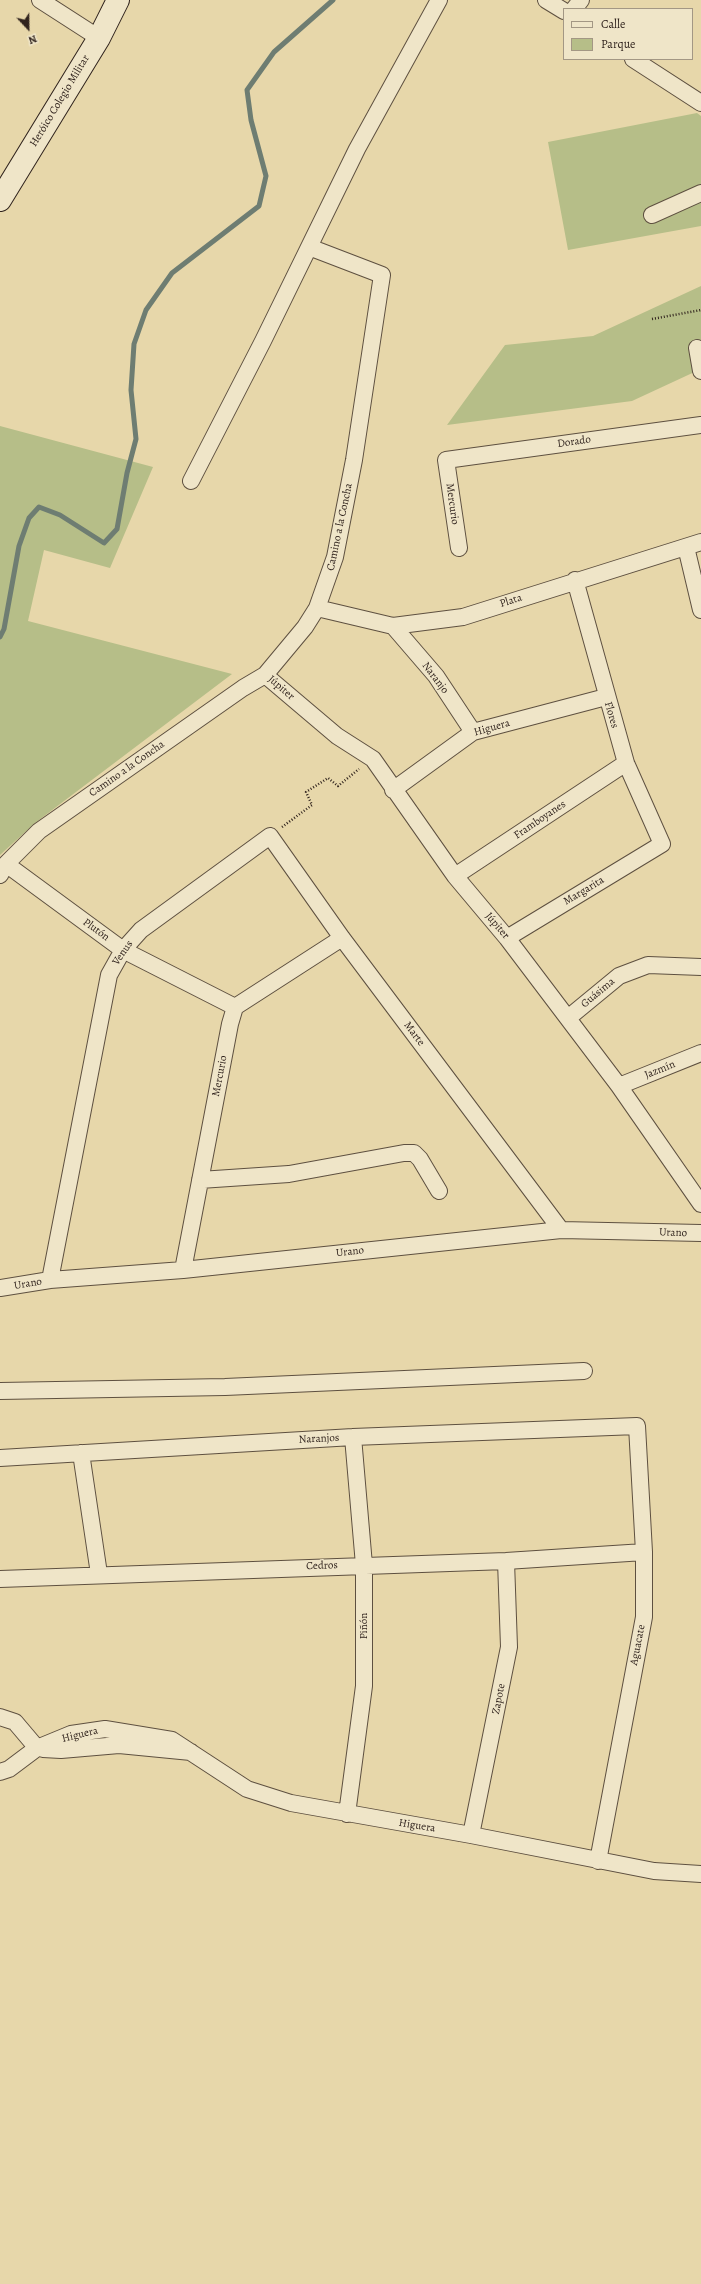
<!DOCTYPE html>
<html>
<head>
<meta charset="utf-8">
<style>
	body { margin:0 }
	#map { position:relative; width:701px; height:2284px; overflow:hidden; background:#e7d7aa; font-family:Alegreya,serif }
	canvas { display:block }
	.legend { position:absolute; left:563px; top:8px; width:130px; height:52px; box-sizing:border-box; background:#efe5c8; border:1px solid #a39784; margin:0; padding:5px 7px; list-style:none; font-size:12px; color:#30231d }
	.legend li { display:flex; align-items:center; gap:8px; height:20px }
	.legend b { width:20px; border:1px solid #a39784 }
	.north { position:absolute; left:8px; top:8px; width:40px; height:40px; -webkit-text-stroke:3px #efe5c8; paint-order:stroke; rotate:158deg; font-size:11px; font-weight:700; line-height:16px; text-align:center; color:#30231d }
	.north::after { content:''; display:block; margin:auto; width:14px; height:18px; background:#30231d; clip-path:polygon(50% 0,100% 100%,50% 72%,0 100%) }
</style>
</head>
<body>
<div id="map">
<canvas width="701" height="2284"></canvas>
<ul class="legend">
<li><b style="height:5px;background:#efe5c8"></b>Calle</li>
<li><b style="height:11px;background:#b6be88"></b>Parque</li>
</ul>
<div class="north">N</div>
</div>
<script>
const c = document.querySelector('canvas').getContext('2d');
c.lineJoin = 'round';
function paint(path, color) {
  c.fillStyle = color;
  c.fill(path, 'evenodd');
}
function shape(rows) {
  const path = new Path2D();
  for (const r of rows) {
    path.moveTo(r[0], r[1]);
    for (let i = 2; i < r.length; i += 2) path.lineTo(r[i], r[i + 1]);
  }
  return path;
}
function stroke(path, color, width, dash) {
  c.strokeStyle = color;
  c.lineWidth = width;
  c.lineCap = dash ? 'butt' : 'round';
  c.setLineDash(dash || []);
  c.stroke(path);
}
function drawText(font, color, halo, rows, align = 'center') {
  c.font = font + ' Alegreya,serif';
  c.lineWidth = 3;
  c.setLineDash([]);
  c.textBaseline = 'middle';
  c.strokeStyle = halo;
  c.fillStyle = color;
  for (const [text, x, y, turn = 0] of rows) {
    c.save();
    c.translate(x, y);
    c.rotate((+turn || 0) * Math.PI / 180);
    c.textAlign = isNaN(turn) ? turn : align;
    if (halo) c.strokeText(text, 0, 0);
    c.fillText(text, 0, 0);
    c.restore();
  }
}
const green = shape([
	[697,113,701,116,701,226,568,250,548,142],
	[701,286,701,369,632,401,447,425,505,345,593,336],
	[0,426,153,467,110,568,44,550,28,621,232,674,35,823,0,855]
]);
const stream = shape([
	[0,637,4,629,19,546,29,518,39,507,60,515,104,543,117,529,127,473,136,439,131,390,134,344,146,310,172,273,259,206,266,176,251,120,247,90,274,52,333,0]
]);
const path = shape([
	[652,319,701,310],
	[282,827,312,805,306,792,328,778,338,786,359,769]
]);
const street = shape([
	[40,0,99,38],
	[546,0,564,11],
	[574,9,581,0],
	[633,59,701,103],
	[652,215,701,193],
	[697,348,701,371],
	[191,481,263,341,357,149,439,0],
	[686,547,701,610],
	[459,548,446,460,701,425],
	[317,608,393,626,463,617,701,542],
	[393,626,436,676,473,732],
	[265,675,337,736,373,759,455,876,507,938,619,1086,701,1204],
	[393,790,473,732,606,697],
	[6,864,123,950,235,1007],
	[0,875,6,864,39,831,243,688,265,675,305,627,317,608,335,557,354,460,382,275,309,247],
	[455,876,626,763],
	[507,938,662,844,626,763,575,580],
	[568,1018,619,976,648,965,701,967],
	[619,1086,701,1053],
	[200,1180,289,1174,404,1153,414,1153,420,1159,439,1191],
	[183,1270,230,1024,235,1007,342,938],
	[50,1280,109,975,123,950,141,930,270,836,342,938,561,1230],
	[0,1288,50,1280,183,1270,561,1230,701,1233],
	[0,1391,225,1387,584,1371],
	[81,1453,99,1574],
	[0,1458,353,1437,637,1426,644,1552,644,1617,598,1861],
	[0,1579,506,1561,644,1552],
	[0,1717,15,1722,37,1748],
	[43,1749,61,1750,119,1745,191,1752],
	[0,1772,9,1769,37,1748,71,1734,105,1729,172,1740,247,1789,291,1803,471,1835,654,1871,701,1874],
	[347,1814,364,1686,364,1565,353,1437],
	[471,1835,509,1647,506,1561]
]);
const secondary = shape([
	[0,200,99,38,118,0]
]);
const streetNames = [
	["Heróico Colegio Militar",60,101,-59],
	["Dorado",574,442,-8],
	["Mercurio",452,504,82],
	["Camino a la Concha",340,527,-78],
	["Plata",511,601,-18],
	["Naranjo",435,678,53],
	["Júpiter",281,688,41],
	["Flores",611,715,74],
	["Higuera",492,728,-16],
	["Camino a la Concha",127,769,-35],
	["Framboyanes",540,820,-34],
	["Margarita",584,891,-31],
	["Júpiter",497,926,50],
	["Plutón",96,930,36],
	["Venus",123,953,-55],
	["Guásima",598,993,-40],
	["Marte",414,1034,53],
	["Jazmín",660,1070,-22],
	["Mercurio",220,1076,-79],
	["Urano",673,1233,2],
	["Urano",350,1252,-6],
	["Urano",28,1284,-9],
	["Naranjos",319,1439,-3],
	["Cedros",322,1566,-2],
	["Piñón",364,1626,-90],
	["Aguacate",638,1645,-79],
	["Zapote",499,1699,-79],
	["Higuera",80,1735,-14],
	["Higuera",417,1826,9]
];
paint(green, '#b6be88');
stroke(stream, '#6e7d72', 5);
stroke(street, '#5e5040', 18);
stroke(secondary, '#30231d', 24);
stroke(path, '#30231d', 2.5, [1, 2]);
stroke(street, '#efe5c8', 16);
stroke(secondary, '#efe5c8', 22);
drawText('11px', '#30231d', '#efe5c8', streetNames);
</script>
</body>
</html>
